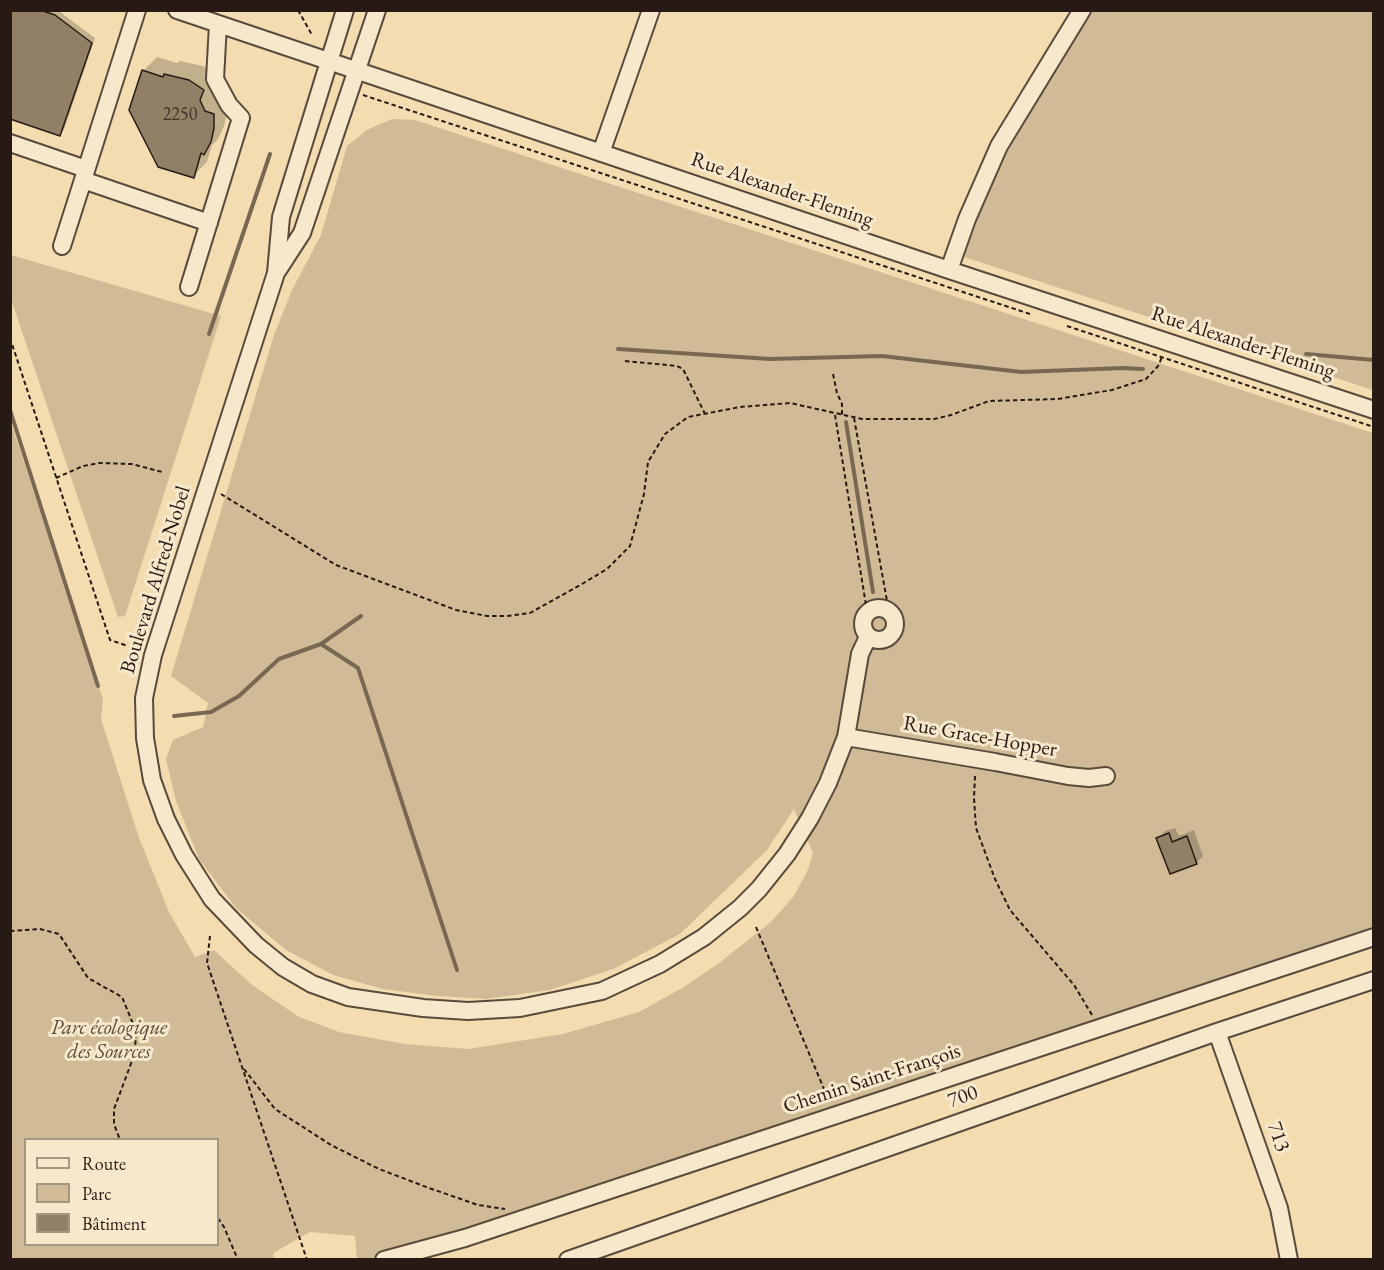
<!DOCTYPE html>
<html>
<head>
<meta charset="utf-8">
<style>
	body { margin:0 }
	#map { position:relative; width:1384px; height:1270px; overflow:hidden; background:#f3dcb0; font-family:"EB Garamond",serif }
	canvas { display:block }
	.frame { position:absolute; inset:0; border:12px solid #271a15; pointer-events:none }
	.legend { position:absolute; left:24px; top:1138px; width:195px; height:108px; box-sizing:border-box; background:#f7e8cc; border:2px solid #a49683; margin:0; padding:8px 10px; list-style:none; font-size:18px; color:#271a15 }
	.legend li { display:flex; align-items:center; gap:12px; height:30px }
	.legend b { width:30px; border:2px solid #a49683 }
</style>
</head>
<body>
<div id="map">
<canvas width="1384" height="1270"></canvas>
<div class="frame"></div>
<ul class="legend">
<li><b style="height:8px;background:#f7e8cc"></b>Route</li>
<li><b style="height:16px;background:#d0bb96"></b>Parc</li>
<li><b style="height:16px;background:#917f66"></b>Bâtiment</li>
</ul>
</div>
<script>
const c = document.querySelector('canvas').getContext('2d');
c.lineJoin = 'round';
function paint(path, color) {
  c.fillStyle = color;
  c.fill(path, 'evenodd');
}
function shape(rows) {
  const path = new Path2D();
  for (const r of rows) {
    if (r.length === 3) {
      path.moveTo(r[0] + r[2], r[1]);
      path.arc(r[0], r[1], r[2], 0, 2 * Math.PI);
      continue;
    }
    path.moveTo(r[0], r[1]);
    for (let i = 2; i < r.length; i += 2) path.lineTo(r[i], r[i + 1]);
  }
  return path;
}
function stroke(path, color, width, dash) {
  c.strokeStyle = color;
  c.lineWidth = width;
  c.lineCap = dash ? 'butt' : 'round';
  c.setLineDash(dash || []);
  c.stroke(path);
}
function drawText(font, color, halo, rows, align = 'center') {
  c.font = font + ' "EB Garamond",serif';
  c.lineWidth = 6;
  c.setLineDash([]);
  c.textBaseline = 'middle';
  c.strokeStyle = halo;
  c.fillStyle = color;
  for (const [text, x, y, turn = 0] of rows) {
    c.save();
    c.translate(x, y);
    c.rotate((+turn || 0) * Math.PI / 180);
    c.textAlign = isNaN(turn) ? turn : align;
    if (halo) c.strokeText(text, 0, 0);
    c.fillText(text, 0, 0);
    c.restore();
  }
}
const green = shape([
	[1092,11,1373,11,1373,390,955,254,1006,144],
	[392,119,415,120,1373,433,1373,927,392,1259,357,1259,355,1236,310,1232,275,1252,273,1255,274,1259,11,1259,10,420,103,699,101,719,139,838,169,912,195,957,214,950,252,985,299,1017,339,1032,405,1044,468,1049,563,1034,639,1012,684,987,719,963,771,922,793,897,807,872,813,853,794,809,767,850,680,934,613,969,550,990,486,999,437,996,383,989,333,975,286,950,236,908,199,859,176,801,166,759,173,740,203,727,208,703,171,676,274,335,292,290,321,235,347,146,367,130],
	[26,1140,218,1140,218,1244,26,1244],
	[11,255,221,316,125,616,118,617,11,299]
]);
const shadow = shape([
	[12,10,60,12,95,38,64,130,59,134],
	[157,57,177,63,180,61,203,66,218,76,227,113,224,126,218,139,212,145,207,162,193,176,143,71],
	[1175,828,1179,836,1194,830,1203,856,1197,862,1171,872,1158,838,1165,831]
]);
const stream = shape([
	[209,334,270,154],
	[618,349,770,359,882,356,1021,372,1123,368,1143,369],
	[1306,354,1374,360],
	[10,410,98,686],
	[846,422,873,592],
	[321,644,358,668,457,970],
	[174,716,211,712,239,696,279,659,321,644,361,616]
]);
const building = shape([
	[10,10,40,10,55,15,92,43,60,136,10,119,10,10],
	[142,70,163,77,164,74,189,80,204,90,200,100,205,111,214,114,214,128,211,142,204,155,201,153,194,178,158,167,129,110,142,70],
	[1169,833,1172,842,1187,836,1197,864,1170,874,1156,838,1169,833]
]);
const path = shape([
	[298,10,312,35],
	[363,95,1030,314],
	[1067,326,1374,427],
	[10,338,110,640,128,646],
	[625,361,677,366,683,369,705,414],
	[833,374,837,393,842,404,842,416],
	[835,415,866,605],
	[854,418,887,601],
	[56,478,83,466,100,463,132,464,162,472],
	[221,494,336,565,456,610,487,616,507,616,530,613,582,584,607,569,630,546,644,494,648,462,665,434,688,417,740,407,790,403,862,419,934,419,951,415,989,401,1058,399,1112,390,1146,379,1159,365,1162,356],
	[975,776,974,798,976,828,995,879,1010,910,1074,985,1092,1015],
	[756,927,829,1101],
	[10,931,40,929,59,934,88,978,122,997,136,1031,135,1053,114,1109,114,1124,120,1140],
	[210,936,207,963,307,1260],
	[244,1069,275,1109,331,1145,379,1169,429,1188,478,1205,505,1209],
	[218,1218,224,1227,238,1260]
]);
const minor = shape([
	[177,10,949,270,1374,410],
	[345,10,281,217,276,273,153,655,144,698,145,738,152,780,166,819,184,855,212,899,256,945,283,967,312,984,348,997,423,1008,468,1011,520,1008,602,991,660,964,704,937,740,908,759,889,787,854,810,818,828,783,846,737,860,654,868,637],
	[10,143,86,169],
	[601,153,651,10],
	[83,180,209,223],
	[62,246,137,10],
	[278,270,302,233,377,10],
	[949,270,967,219,999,146,1082,10],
	[189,287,241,118,229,105,215,79,218,24],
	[879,624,16],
	[846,737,995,762,1068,776,1089,778,1106,776],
	[1217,1032,1279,1208,1289,1260],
	[384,1260,465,1238,1374,937],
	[568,1260,1217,1032,1374,980]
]);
const numberNames = [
	["2250",180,115]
];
const streetNames = [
	["Rue Alexander-Fleming",782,190,19],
	["Rue Alexander-Fleming",1243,343,18],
	["Boulevard Alfred-Nobel",156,580,-73],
	["Rue Grace-Hopper",980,737,10],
	["Chemin Saint-François",872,1079,-18],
	["700",963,1097,-19],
	["713",1278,1137,71]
];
const parkNames = [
	["Parc écologique",109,1028],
	["des Sources",109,1052]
];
paint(green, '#d0bb96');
paint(shadow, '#0003');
stroke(stream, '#786752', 4);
paint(building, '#917f66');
stroke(building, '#271a15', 1.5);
stroke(minor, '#5a4a3c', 20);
stroke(path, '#271a15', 2, [4.5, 3]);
stroke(minor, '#f7e8cc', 16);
drawText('18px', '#423329', null, numberNames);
drawText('21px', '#271a15', '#f7e8cc', streetNames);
drawText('italic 21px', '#5a4a3c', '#f7e8cc', parkNames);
</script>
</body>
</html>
